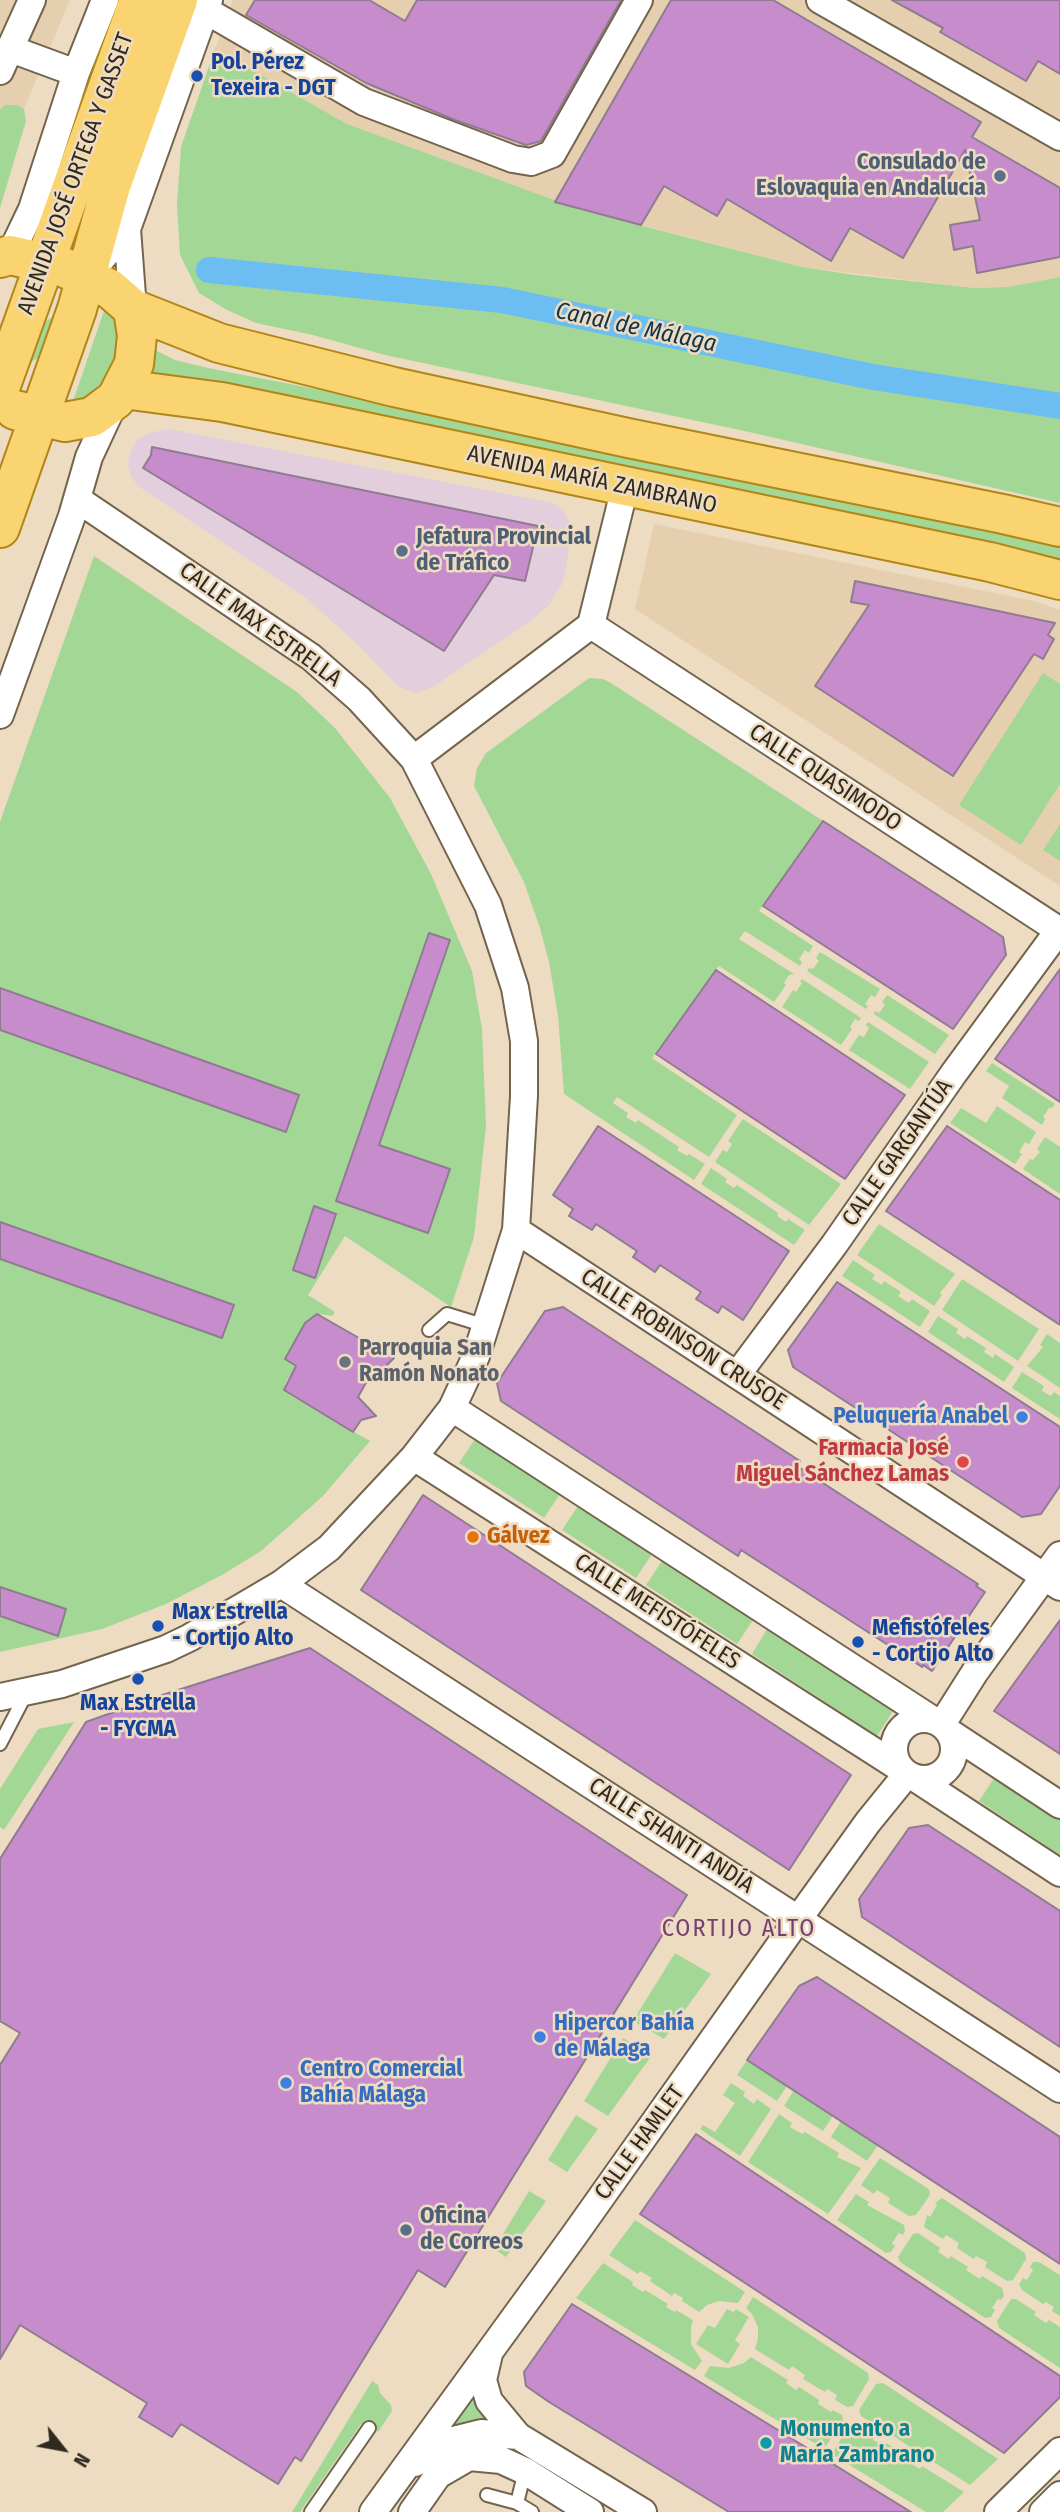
<!DOCTYPE html>
<html>
<head>
<meta charset="utf-8">
<style>
	body { margin:0 }
	#map { position:relative; width:1060px; height:2512px; overflow:hidden; background:#eddcc2; font-family:"Fira Sans Condensed",sans-serif }
	canvas { display:block }
	.north { position:absolute; left:28px; top:2414px; width:70px; height:70px; -webkit-text-stroke:5px #eddcc2; paint-order:stroke; rotate:121deg; font-size:19px; font-weight:700; line-height:28px; text-align:center; color:#30291f }
	.north::after { content:''; display:block; margin:auto; width:24px; height:32px; background:#30291f; clip-path:polygon(50% 0,100% 100%,50% 72%,0 100%) }
</style>
</head>
<body>
<div id="map">
<canvas width="1060" height="2512"></canvas>
<div class="north">N</div>
</div>
<script>
const c = document.querySelector('canvas').getContext('2d');
c.lineJoin = 'round';
function paint(path, color) {
  c.fillStyle = color;
  c.fill(path, 'evenodd');
}
function shape(rows) {
  const path = new Path2D();
  for (const r of rows) {
    if (r.length === 3) {
      path.moveTo(r[0] + r[2], r[1]);
      path.arc(r[0], r[1], r[2], 0, 2 * Math.PI);
      continue;
    }
    path.moveTo(r[0], r[1]);
    for (let i = 2; i < r.length; i += 2) path.lineTo(r[i], r[i + 1]);
  }
  return path;
}
function stroke(path, color, width, dash) {
  c.strokeStyle = color;
  c.lineWidth = width;
  c.lineCap = dash ? 'butt' : 'round';
  c.setLineDash(dash || []);
  c.stroke(path);
}
function drawText(font, color, halo, rows, align = 'center') {
  c.font = font + ' "Fira Sans Condensed",sans-serif';
  c.lineWidth = 5;
  c.setLineDash([]);
  c.textBaseline = 'middle';
  c.strokeStyle = halo;
  c.fillStyle = color;
  for (const [text, x, y, turn = 0] of rows) {
    c.save();
    c.translate(x, y);
    c.rotate((+turn || 0) * Math.PI / 180);
    c.textAlign = isNaN(turn) ? turn : align;
    if (halo) c.strokeText(text, 0, 0);
    c.fillText(text, 0, 0);
    c.restore();
  }
}
const commercial = shape([
	[168,429,554,503,564,511,572,528,565,573,561,586,549,605,533,619,433,687,415,693,398,686,356,643,306,598,138,486,131,476,128,464,130,453,137,440,150,433]
]);
const built = shape([
	[0,0,70,0,24,109,17,105,5,105,0,109],
	[233,0,1060,0,1060,277,1008,287,975,288,802,267,555,202,347,124,215,49],
	[654,524,1034,601,1060,610,1060,886,635,609]
]);
const green = shape([
	[215,49,347,124,581,210,802,267,855,275,975,288,1008,287,1060,277,1060,503,740,430,385,355,313,335,256,323,227,310,199,293,180,255,177,205,181,147],
	[5,105,17,105,24,109,26,121,0,208,0,109],
	[104,311,115,319,119,331,116,372,93,398,72,404],
	[54,316,41,357,26,364,39,326],
	[153,349,175,360,208,368,525,430,1060,545,1060,563,148,378],
	[94,556,297,692,335,728,390,798,431,874,472,971,482,1029,486,1126,474,1237,451,1307,345,1236,308,1295,335,1312,332,1316,317,1314,305,1323,285,1359,295,1367,286,1382,285,1390,290,1395,370,1441,323,1496,261,1551,222,1575,166,1604,102,1629,0,1652,0,822],
	[1043,673,1060,684,1060,784,1021,845,959,805],
	[589,678,603,679,611,683,823,821,759,911,813,946,809,953,805,950,799,959,802,962,800,966,745,931,739,939,794,974,789,975,784,983,786,985,774,1002,719,966,652,1058,737,1115,709,1157,617,1097,613,1103,628,1113,626,1117,636,1123,638,1120,679,1147,677,1150,687,1156,689,1154,705,1164,694,1180,564,1094,558,1015,549,962,540,928,524,882,474,786,477,768,486,753],
	[1060,824,1060,861,1043,850],
	[820,952,880,989,875,997,871,995,865,1004,868,1006,866,1009,807,971,809,968,813,969,819,961,816,958],
	[802,979,861,1018,859,1021,855,1019,850,1027,852,1029,841,1045,782,1007,793,990,796,992,802,983,800,981],
	[887,995,949,1035,935,1054,874,1014,875,1011,879,1013,885,1005,882,1002],
	[868,1022,929,1062,910,1089,849,1050,859,1035,864,1037,869,1028,866,1025],
	[992,1063,1055,1104,1052,1108,1049,1108,1043,1117,1045,1119,1042,1125,1002,1098,1009,1086,986,1071],
	[997,1106,1036,1132,1029,1144,1025,1142,1019,1152,1022,1154,1015,1164,950,1123,961,1108,986,1123],
	[743,1119,841,1184,809,1225,715,1162,723,1150,727,1152,732,1144,728,1141],
	[1045,1137,1060,1147,1060,1194,1023,1169,1030,1159,1033,1160,1040,1152,1037,1149],
	[711,1168,727,1179,725,1182,734,1188,737,1185,778,1213,777,1216,786,1222,788,1219,805,1230,794,1245,701,1184],
	[879,1224,955,1274,940,1293,942,1295,934,1306,857,1255],
	[853,1260,875,1275,872,1279,882,1285,884,1281,901,1292,898,1296,909,1303,912,1299,930,1311,920,1327,842,1276],
	[962,1279,1039,1329,1018,1361,942,1310],
	[938,1316,958,1329,956,1333,965,1339,967,1336,986,1348,984,1352,993,1358,995,1354,1014,1367,1004,1382,928,1332],
	[1047,1334,1060,1343,1060,1388,1027,1366,1043,1347,1040,1345],
	[1022,1372,1044,1386,1042,1391,1051,1396,1054,1392,1060,1396,1060,1419,1012,1388],
	[475,1439,560,1494,544,1518,459,1463],
	[578,1506,652,1554,636,1578,562,1530],
	[662,1561,753,1620,737,1644,646,1585],
	[767,1629,893,1711,877,1736,752,1654],
	[74,1722,4,1830,0,1827,0,1789,38,1729],
	[995,1777,1060,1820,1060,1855,979,1801],
	[675,1953,711,1974,664,2039,633,2021],
	[623,2038,652,2055,608,2116,584,2101],
	[747,2060,787,2086,777,2101,737,2075],
	[731,2083,745,2092,743,2096,754,2104,757,2099,771,2109,740,2156,700,2129,703,2125,715,2132,735,2103,723,2095],
	[794,2090,833,2116,823,2131,784,2106],
	[779,2114,792,2123,790,2127,802,2134,805,2132,839,2153,837,2157,861,2168,828,2214,748,2162],
	[576,2115,598,2129,567,2172,548,2160],
	[841,2121,878,2145,867,2161,831,2137],
	[880,2158,929,2189,930,2195,916,2215,909,2216,888,2203,890,2198,877,2190,874,2194,861,2185],
	[529,2191,546,2201,506,2257,494,2249],
	[856,2194,869,2202,867,2205,904,2225,905,2231,903,2235,899,2233,892,2243,895,2246,891,2252,886,2253,837,2220],
	[942,2198,1025,2253,1026,2259,1013,2280,1007,2281,985,2267,987,2262,976,2256,974,2259,957,2248,959,2243,946,2235,943,2239,924,2227,927,2215,930,2217,937,2205,935,2203],
	[635,2220,745,2292,738,2303,719,2301,707,2305,699,2312,682,2301,683,2298,674,2293,672,2296,650,2281,652,2278,640,2271,638,2274,609,2255],
	[918,2233,940,2248,938,2252,949,2259,951,2256,968,2267,966,2270,980,2279,982,2276,1002,2288,1004,2296,1001,2300,998,2299,992,2308,995,2310,991,2317,985,2318,900,2262,898,2257,913,2234],
	[1033,2262,1039,2262,1060,2275,1060,2316,1052,2311,1054,2307,1046,2302,1043,2304,1022,2290,1019,2284,1023,2278,1027,2280,1033,2270,1030,2267],
	[603,2263,633,2282,632,2285,643,2292,645,2290,668,2304,666,2307,675,2312,676,2310,693,2320,691,2327,691,2344,702,2361,695,2370,576,2298],
	[753,2297,868,2373,869,2379,853,2406,847,2407,835,2400,837,2395,827,2389,825,2392,803,2379,805,2375,792,2366,789,2370,755,2349,758,2339,758,2327,752,2314,746,2308],
	[1011,2299,1016,2299,1036,2312,1034,2315,1046,2323,1049,2320,1060,2327,1060,2368,999,2328,997,2321],
	[727,2309,734,2312,736,2309,749,2317,735,2340,740,2344,728,2364,696,2344,708,2325,715,2328],
	[751,2357,788,2380,786,2383,796,2390,799,2387,819,2400,818,2404,831,2412,833,2410,842,2415,843,2420,826,2446,821,2447,704,2376,710,2366,729,2368,744,2363],
	[372,2381,378,2385,380,2393,391,2405,392,2411,378,2432,361,2424,300,2512,292,2512],
	[474,2383,497,2420,466,2421,437,2432],
	[883,2383,998,2459,970,2485,924,2456,926,2453,915,2446,913,2449,892,2435,893,2431,880,2423,877,2426,861,2416,859,2410,876,2384],
	[856,2424,874,2435,873,2440,884,2446,886,2443,909,2457,907,2461,920,2469,922,2466,964,2492,943,2512,926,2512,835,2456,834,2451,849,2425]
]);
const canal = shape([
	[209,270,502,300,873,377,1060,406]
]);
const building = shape([
	[255,0,369,0,405,21,417,0,621,0,541,141,526,145,455,120,366,83,246,15,255,0],
	[671,0,773,0,981,122,972,137,1060,188,1060,257,977,273,973,246,954,250,950,225,980,220,965,150,903,258,850,228,831,261,727,199,717,216,664,186,641,225,555,202,671,0],
	[892,0,1060,0,1060,74,1038,61,1026,81,940,32,943,28,892,0],
	[152,447,538,526,525,581,494,575,444,651,143,468,151,455,152,447],
	[855,581,1055,623,1048,635,1054,639,1043,659,1034,654,953,776,815,686,869,605,851,602,855,581],
	[823,821,1003,937,1006,955,953,1029,763,906,823,821],
	[429,933,450,940,379,1145,450,1169,428,1233,336,1201,429,933],
	[1060,969,1060,1102,995,1059,1060,969],
	[716,970,905,1095,845,1179,656,1054,716,970],
	[0,988,299,1095,286,1132,0,1030,0,988],
	[598,1126,789,1251,743,1320,722,1306,718,1313,696,1299,701,1292,660,1265,655,1272,633,1257,637,1251,596,1224,592,1230,582,1224,569,1216,573,1209,553,1195,598,1126],
	[947,1126,1060,1200,1060,1325,886,1211,947,1126],
	[314,1206,336,1214,315,1278,293,1270,314,1206],
	[0,1222,234,1305,222,1338,0,1259,0,1222],
	[837,1282,1060,1427,1060,1486,1041,1514,1022,1517,793,1367,788,1350,837,1282],
	[563,1307,800,1461,797,1466,978,1584,976,1586,985,1592,932,1671,923,1665,922,1667,741,1550,738,1556,501,1401,497,1383,545,1311,563,1307],
	[317,1314,394,1358,383,1369,372,1372,358,1397,376,1416,361,1420,353,1432,284,1390,296,1366,285,1359,305,1323,317,1314],
	[423,1495,851,1775,789,1870,361,1590,423,1495],
	[0,1587,66,1609,58,1636,0,1616,0,1587],
	[1060,1620,1060,1754,994,1711,1060,1620],
	[310,1648,687,1895,445,2287,418,2270,301,2461,295,2457,278,2484,181,2424,172,2437,139,2417,147,2403,20,2325,0,2359,0,2065,20,2033,0,2021,0,1859,86,1722,156,1697,310,1648],
	[928,1825,1060,1911,1060,2047,862,1917,859,1899,909,1828,928,1825],
	[817,1977,1060,2137,1060,2264,747,2060,799,1986,817,1977],
	[696,2134,1060,2376,1060,2397,1004,2453,640,2214,696,2134],
	[572,2304,708,2387,911,2512,729,2512,549,2402,526,2386,524,2372,572,2304]
]);
const lane = shape([
	[429,1330,447,1314,486,1326],
	[0,1744,27,1692],
	[487,2495,517,2503,532,2512],
	[517,2503,525,2471],
	[311,2512,369,2428]
]);
const street = shape([
	[820,0,1060,137],
	[205,10,364,102,513,159,531,162,552,154,639,0],
	[11,49,76,73],
	[0,71,32,0],
	[127,229,133,309],
	[10,255,32,209,76,73,105,0],
	[93,269,127,229,209,0],
	[591,625,1060,931],
	[0,715,72,516,89,457,115,401],
	[414,759,591,625,625,487],
	[516,1230,1060,1587],
	[737,1375,834,1245,954,1073,1059,930],
	[452,1408,933,1720],
	[414,1457,900,1768],
	[281,1584,1060,2089],
	[0,1697,62,1684,166,1649,189,1638,281,1584,329,1548,414,1457,452,1408,476,1356,516,1230,524,1096,524,1041,515,988,488,905,414,759,359,699,311,657,77,499],
	[924,1749,30],
	[942,1724,975,1672,1060,1555],
	[949,1732,1060,1805],
	[915,1778,1060,1873],
	[489,2354,483,2380,489,2401,518,2436,643,2512],
	[415,2463,449,2441,481,2433,518,2436],
	[373,2512,573,2237,799,1918,868,1822,907,1774],
	[412,2512,438,2475,469,2457,501,2460,525,2471,590,2512],
	[998,2512,1060,2451],
	[1043,2512,1060,2495]
]);
const primary = shape([
	[0,258,10,255,63,267,110,289,133,309,219,343,394,387,628,438,1003,514,1060,527],
	[0,388,139,0],
	[123,389,222,402,990,562,1060,580],
	[15,410,65,422,92,417,116,399,134,364,137,336,133,309],
	[0,528,77,309,111,186,178,0]
]);
const markers = [
	[197,76,7,"#1a4fb4"],
	[1000,176,7,"#5c6f8a"],
	[402,551,7,"#5c6f8a"],
	[345,1362,7,"#6b7280"],
	[1022,1417,7,"#3f7fe0"],
	[963,1462,7,"#e0444e"],
	[473,1537,7,"#e8710a"],
	[158,1626,7,"#1a4fb4"],
	[858,1642,7,"#1a4fb4"],
	[138,1679,7,"#1a4fb4"],
	[540,2037,7,"#3f7fe0"],
	[286,2083,7,"#3f7fe0"],
	[406,2230,7,"#5c6f8a"],
	[766,2443,7,"#0f9aa8"]
];
const transitNames = [
	["Pol. Pérez",211,63],
	["Texeira - DGT",211,89],
	["Max Estrella",172,1613],
	["- Cortijo Alto",172,1639],
	["Mefistófeles",872,1629],
	["- Cortijo Alto",872,1655],
	["Max Estrella",138,1704,"center"],
	["- FYCMA",138,1730,"center"]
];
const serviceNames = [
	["Consulado de",986,163,"right"],
	["Eslovaquia en Andalucía",986,189,"right"],
	["Jefatura Provincial",416,538],
	["de Tráfico",416,564],
	["Oficina",420,2217],
	["de Correos",420,2243]
];
const streetNames = [
	["AVENIDA JOSÉ ORTEGA Y GASSET",76,174,-70],
	["AVENIDA MARÍA ZAMBRANO",592,480,12],
	["CALLE MAX ESTRELLA",260,625,36],
	["CALLE QUASIMODO",825,778,33],
	["CALLE GARGANTÚA",898,1153,-55],
	["CALLE ROBINSON CRUSOE",683,1340,33],
	["CALLE MEFISTÓFELES",657,1612,33],
	["CALLE SHANTI ANDÍA",671,1836,33],
	["CALLE HAMLET",640,2143,-54]
];
const worshipNames = [
	["Parroquia San",359,1349],
	["Ramón Nonato",359,1375]
];
const shopNames = [
	["Peluquería Anabel",1008,1417,"right"],
	["Hipercor Bahía",554,2024],
	["de Málaga",554,2050],
	["Centro Comercial",300,2070],
	["Bahía Málaga",300,2096]
];
const healthNames = [
	["Farmacia José",949,1449],
	["Miguel Sánchez Lamas",949,1475]
];
const foodNames = [
	["Gálvez",487,1537]
];
const cultureNames = [
	["Monumento a",780,2430],
	["María Zambrano",780,2456]
];
const waterNames = [
	["Canal de Málaga",636,328,12]
];
const neighbourhoodNames = [
	["CORTIJO ALTO",739,1929]
];
paint(commercial, '#e2cedc');
paint(built, '#e5cfaf');
paint(green, '#a3d795');
stroke(canal, '#6bbdf2', 26);
paint(building, '#c68ccc');
stroke(building, '#8f7c91', 2);
stroke(lane, '#73644d', 16);
stroke(street, '#73644d', 30);
stroke(primary, '#b18617', 42);
stroke(lane, '#fff', 12);
stroke(street, '#fff', 26);
stroke(primary, '#fad471', 38);
for (const [x, y, r, color] of markers) {
  const dot = new Path2D();
  dot.arc(x, y, r, 0, 2 * Math.PI);
  c.fillStyle = color;
  c.fill(dot);
  stroke(dot, '#eddcc2', 2.5);
}
drawText('bold 23px', '#164399', '#eddcc2', transitNames, 'left');
drawText('bold 23px', '#4e5e75', '#eddcc2', serviceNames, 'left');
drawText('23px', '#30291f', '#eddcc2', streetNames);
drawText('bold 23px', '#5b616d', '#eddcc2', worshipNames, 'left');
drawText('bold 23px', '#366cbe', '#eddcc2', shopNames, 'left');
drawText('bold 23px', '#be3a42', '#eddcc2', healthNames, 'right');
drawText('bold 23px', '#c56008', '#eddcc2', foodNames, 'left');
drawText('bold 23px', '#0d838f', '#eddcc2', cultureNames, 'left');
drawText('italic 24px', '#10344a', '#eddcc2', waterNames);
c.letterSpacing = '2px';
drawText('24px', '#753f6f', '#eddcc2', neighbourhoodNames);
c.letterSpacing = '0px';
</script>
</body>
</html>
